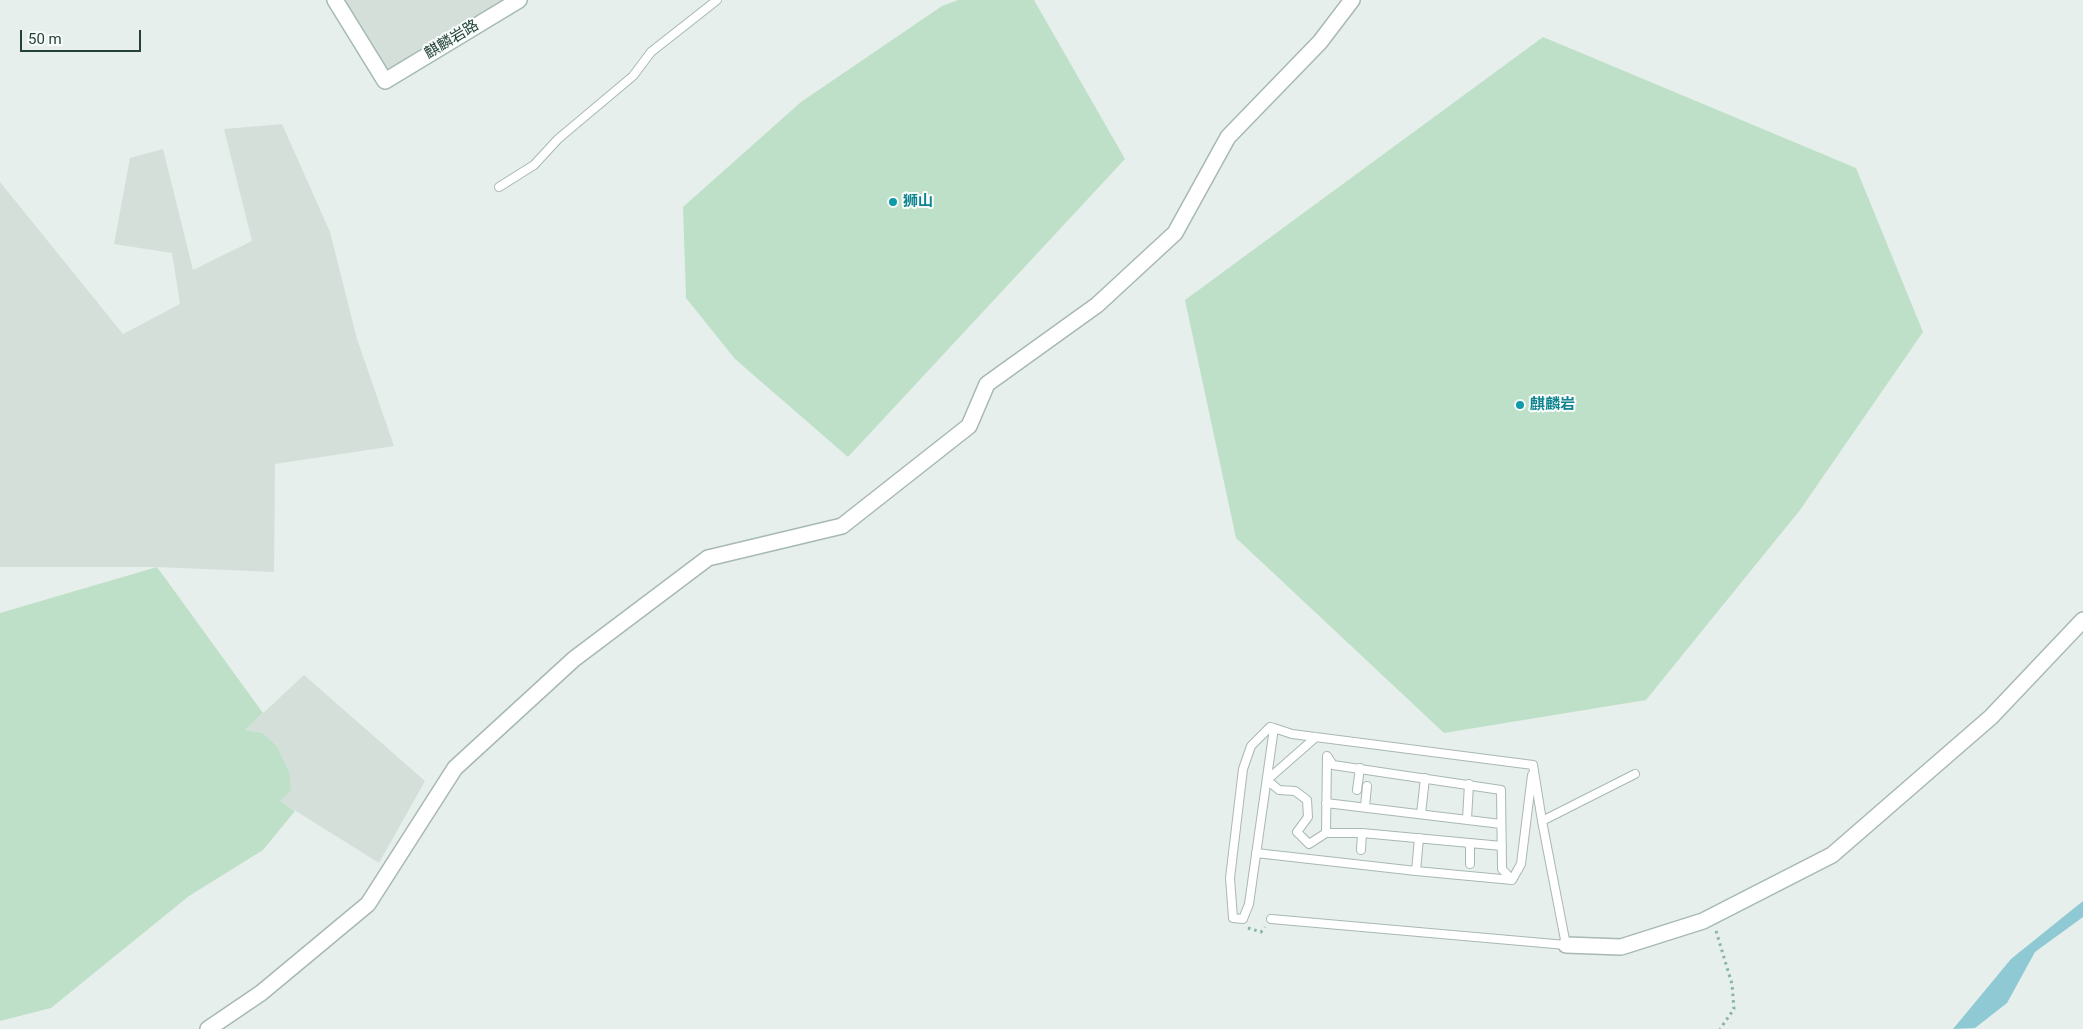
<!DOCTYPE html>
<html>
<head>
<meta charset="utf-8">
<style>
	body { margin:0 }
	#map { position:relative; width:2083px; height:1029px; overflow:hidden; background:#e6efeb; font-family:Roboto,sans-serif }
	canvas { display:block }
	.scale { position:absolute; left:20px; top:30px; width:121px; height:22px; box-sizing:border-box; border:2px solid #24423a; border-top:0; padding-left:6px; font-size:15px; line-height:18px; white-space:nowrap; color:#24423a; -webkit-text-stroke:4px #f7fbf9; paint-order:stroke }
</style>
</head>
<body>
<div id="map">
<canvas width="2083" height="1029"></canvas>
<div class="scale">50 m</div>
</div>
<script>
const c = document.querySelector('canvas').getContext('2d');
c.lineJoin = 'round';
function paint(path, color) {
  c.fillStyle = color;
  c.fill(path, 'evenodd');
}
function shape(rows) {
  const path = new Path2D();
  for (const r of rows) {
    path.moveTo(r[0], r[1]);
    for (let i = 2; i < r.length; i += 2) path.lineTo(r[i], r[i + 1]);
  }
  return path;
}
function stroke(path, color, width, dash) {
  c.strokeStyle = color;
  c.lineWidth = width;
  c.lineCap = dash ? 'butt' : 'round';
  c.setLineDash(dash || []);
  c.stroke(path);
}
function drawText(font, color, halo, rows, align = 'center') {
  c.font = font + ' Roboto,"Noto Sans SC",sans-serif';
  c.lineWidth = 4;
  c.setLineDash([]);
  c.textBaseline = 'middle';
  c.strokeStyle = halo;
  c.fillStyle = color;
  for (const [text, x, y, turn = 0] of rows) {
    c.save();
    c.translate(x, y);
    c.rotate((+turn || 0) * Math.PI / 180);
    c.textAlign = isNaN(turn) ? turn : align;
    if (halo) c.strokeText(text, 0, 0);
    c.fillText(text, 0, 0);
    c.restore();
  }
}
const built = shape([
	[335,0,519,0,385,81],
	[282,124,330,232,357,339,394,446,275,464,274,572,157,567,0,567,0,182,123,334,180,304,172,253,114,244,130,158,163,149,193,270,252,241,224,129],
	[304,675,425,781,379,863,280,801,289,771,277,746,263,733,245,730]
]);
const green = shape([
	[958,0,1034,0,1125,159,848,457,735,359,686,298,683,207,801,102,942,6],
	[1543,37,1856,168,1923,332,1800,510,1646,700,1444,733,1236,538,1185,300],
	[157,567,263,713,245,730,263,733,277,746,289,771,291,790,280,801,295,811,263,850,189,896,51,1008,0,1021,0,613]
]);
const water = shape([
	[2083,901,2083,917,2035,952,2007,1003,1975,1028,1953,1029,2011,959]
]);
const path = shape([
	[1248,928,1261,932,1265,927],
	[1716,931,1732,984,1734,1009,1720,1029]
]);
const service = shape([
	[499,187,534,165,558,139,633,76,651,52,717,0],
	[1274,728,1249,904,1243,919,1233,918,1230,878,1243,769,1251,746,1270,727,1274,728,1292,734,1533,765,1542,821],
	[1316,737,1267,780,1279,790,1295,791,1307,800,1308,817,1297,832,1309,844,1326,833,1327,756,1333,765,1501,790,1502,869,1512,880,1521,864,1532,775],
	[1357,790,1360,768],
	[1326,803,1501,824],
	[1365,807,1367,786],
	[1421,814,1425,778],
	[1467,819,1469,784],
	[1326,833,1362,833,1502,846],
	[1419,838,1416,871,1512,880],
	[1470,843,1470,864],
	[1361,850,1362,833],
	[1256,853,1416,871],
	[1271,919,1566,945,1542,821,1635,774]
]);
const minor = shape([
	[1566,945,1621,947,1703,921,1832,855,1991,717,2083,620],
	[208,1029,261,993,368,904,455,768,574,659,708,558,842,526,969,426,987,384,1097,305,1175,233,1228,137,1320,42,1352,0]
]);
const secondary = shape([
	[335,0,385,81,519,0]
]);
const markers = [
	[893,202,5,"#0f9aa8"],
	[1520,405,5,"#0f9aa8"]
];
const streetNames = [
	["麒麟岩路",452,40,-31]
];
const cultureNames = [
	["狮山",903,202],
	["麒麟岩",1530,405]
];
paint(built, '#d4dfda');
paint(green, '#bfe0c8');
paint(water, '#8ec9d4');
stroke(service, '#a8b8b2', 10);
stroke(minor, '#a8b8b2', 18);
stroke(secondary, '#a4bbb3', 18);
stroke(path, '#86b3a5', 3, [2.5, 4]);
stroke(service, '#fff', 8);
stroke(minor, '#fff', 15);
stroke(secondary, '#fff', 15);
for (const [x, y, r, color] of markers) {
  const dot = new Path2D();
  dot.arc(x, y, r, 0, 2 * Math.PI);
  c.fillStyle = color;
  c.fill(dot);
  stroke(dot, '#f7fbf9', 2);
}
drawText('15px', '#24423a', '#f7fbf9', streetNames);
drawText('bold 15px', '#0d838f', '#f7fbf9', cultureNames, 'left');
</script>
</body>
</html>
